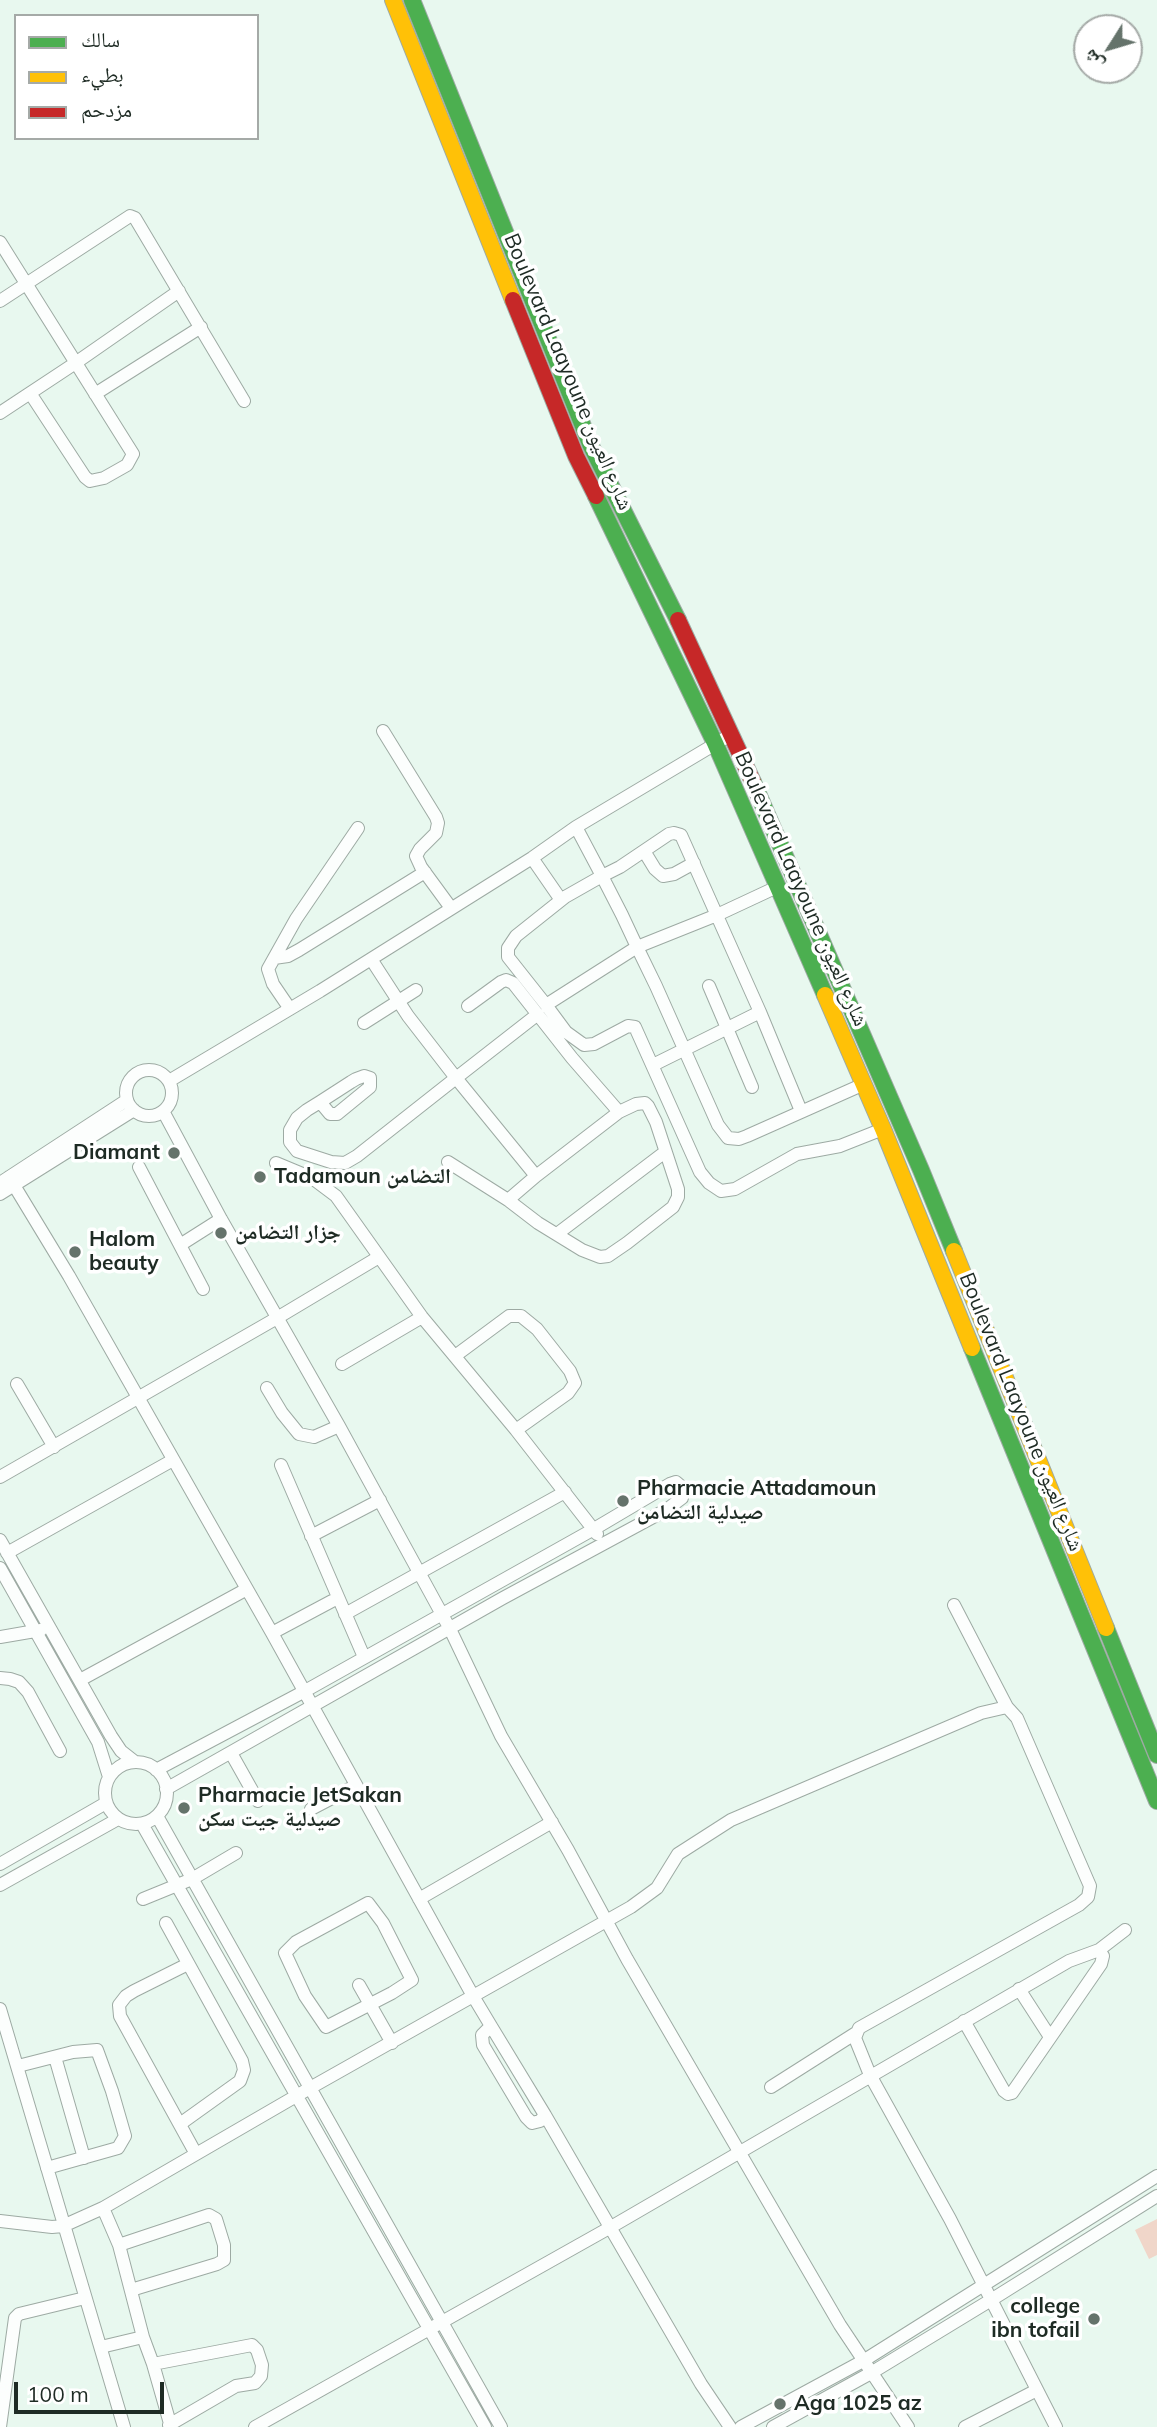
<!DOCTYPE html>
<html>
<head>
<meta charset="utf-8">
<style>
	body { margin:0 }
	#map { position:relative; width:1157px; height:2427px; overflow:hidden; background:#e8f8ef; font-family:Mulish,"Noto Naskh Arabic",sans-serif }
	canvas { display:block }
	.legend { position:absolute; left:14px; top:14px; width:245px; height:126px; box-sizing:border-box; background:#fff; border:2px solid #a5aaa7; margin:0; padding:9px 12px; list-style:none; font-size:21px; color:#1e2b24 }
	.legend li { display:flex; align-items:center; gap:14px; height:35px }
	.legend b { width:35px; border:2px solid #a5aaa7 }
	.north { position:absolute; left:1073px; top:14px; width:70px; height:70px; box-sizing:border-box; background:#fff; border:2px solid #a5aaa7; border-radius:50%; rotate:233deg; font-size:19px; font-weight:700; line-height:28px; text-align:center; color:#1e2b24 }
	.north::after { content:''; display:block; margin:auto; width:24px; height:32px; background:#65736b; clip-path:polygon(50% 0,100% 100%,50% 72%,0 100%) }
	.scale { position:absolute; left:14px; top:2382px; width:150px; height:32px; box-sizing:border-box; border:4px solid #1e2b24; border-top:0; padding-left:9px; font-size:21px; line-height:24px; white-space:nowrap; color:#1e2b24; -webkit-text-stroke:5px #fff; paint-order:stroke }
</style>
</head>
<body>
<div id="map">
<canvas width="1157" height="2427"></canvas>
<ul class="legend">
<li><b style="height:9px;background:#4caf50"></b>سالك</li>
<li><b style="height:9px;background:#ffc107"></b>بطيء</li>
<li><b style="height:9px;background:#c62828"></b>مزدحم</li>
</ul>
<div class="north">ش</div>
<div class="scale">100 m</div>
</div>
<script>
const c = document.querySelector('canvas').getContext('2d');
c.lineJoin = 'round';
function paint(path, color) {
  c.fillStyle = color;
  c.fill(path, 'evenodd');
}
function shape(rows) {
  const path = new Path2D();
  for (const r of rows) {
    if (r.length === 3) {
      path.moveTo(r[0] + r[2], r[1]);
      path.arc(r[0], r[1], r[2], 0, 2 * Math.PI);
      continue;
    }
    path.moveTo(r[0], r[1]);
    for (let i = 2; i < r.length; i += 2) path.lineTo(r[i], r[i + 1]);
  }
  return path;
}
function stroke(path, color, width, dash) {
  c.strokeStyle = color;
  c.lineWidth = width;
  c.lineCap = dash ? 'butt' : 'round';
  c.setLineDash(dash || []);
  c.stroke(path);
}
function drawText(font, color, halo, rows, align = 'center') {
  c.font = font + ' Mulish,"Noto Naskh Arabic",sans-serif';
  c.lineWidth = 7;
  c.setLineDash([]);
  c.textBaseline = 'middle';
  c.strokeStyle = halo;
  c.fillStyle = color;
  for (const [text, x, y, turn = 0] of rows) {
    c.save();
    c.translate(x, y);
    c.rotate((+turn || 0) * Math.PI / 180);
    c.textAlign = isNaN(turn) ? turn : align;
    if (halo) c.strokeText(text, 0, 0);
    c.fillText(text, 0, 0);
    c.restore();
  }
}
const green = shape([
	[1157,2219,1157,2255,1149,2259,1135,2230]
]);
const street = shape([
	[0,242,133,454,127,465,104,478,90,481,85,477,30,393],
	[0,301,130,216,135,218,244,401],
	[95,394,201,327],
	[0,413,74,364,179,291],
	[383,731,436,817,438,823,436,833,420,849,416,856,421,867,451,908],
	[576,827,602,876,620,867,669,834,674,833,681,835,760,1012,801,1111],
	[644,851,655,869,663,876,674,874,694,863],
	[532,858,561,900],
	[777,887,717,915,637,947,546,1005,508,957,508,948,516,936,565,897,602,876,622,915,637,947,656,986,718,1125,728,1138,739,1139,747,1136,864,1084],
	[274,958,288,956,299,950,425,872],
	[371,959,408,1016,456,1078,538,1014],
	[709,986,752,1087],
	[546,1005,566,1032,584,1045,594,1044,628,1026,635,1027,700,1172,709,1183,721,1191,735,1189,797,1154,840,1146,883,1129],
	[290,1009,273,984,268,969,296,919,358,828],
	[364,1023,416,990],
	[653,1065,760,1012],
	[149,1093,23],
	[169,1081,320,991,532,858,576,827,732,734],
	[320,1102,330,1114,337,1114,370,1087,370,1078,364,1076,356,1079,351,1082,320,1102,307,1110,297,1118,290,1130,290,1142,297,1151,331,1162,345,1163,357,1156,456,1078,536,1176,508,1200],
	[163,1111,221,1219,339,1426,450,1629,501,1736,568,1850,627,1959,840,2325,908,2427],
	[448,1162,508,1200,538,1223,582,1250,600,1257,608,1256,627,1243,673,1207,678,1197,678,1189,656,1122,648,1106,645,1103,636,1104,619,1112,572,1058,513,983,506,980,501,982,468,1006],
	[276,1163,312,1178,336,1196,422,1317,516,1430,597,1534],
	[139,1167,203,1289],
	[536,1176,619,1112],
	[9,1177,69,1276,272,1633,473,1996,491,2026,545,2115,540,2121,532,2123,526,2117,483,2045,482,2035,491,2026],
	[0,1183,127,1100],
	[0,1194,134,1110],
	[557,1234,665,1152],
	[180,1245,221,1219],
	[455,1356,509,1316,521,1316,537,1329,570,1371,575,1383,568,1393,516,1430],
	[342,1364,422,1317],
	[17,1384,54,1447],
	[267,1388,282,1413,299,1434,314,1437,339,1426],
	[281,1465,364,1657],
	[0,1477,277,1318,379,1257],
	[311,1536,380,1500],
	[0,1540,111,1736,121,1751,135,1762],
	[7,1553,173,1460],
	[0,1568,98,1742,109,1777],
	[954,1605,1007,1707],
	[345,1614,565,1492],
	[272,1633,332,1601],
	[0,1637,41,1630],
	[0,1678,10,1679,19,1682,28,1692,60,1751],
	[80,1680,247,1589],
	[231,1753,258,1801],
	[136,1793,31],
	[156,1770,305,1691,594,1529,670,1484,676,1482,683,1488,682,1498,666,1510,503,1598,166,1789],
	[311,1809,355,1786],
	[157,1816,501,2427],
	[142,1824,485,2427],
	[0,1864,106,1803],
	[0,1885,118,1819],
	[143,1899,192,1879,236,1853],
	[419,1899,552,1822],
	[368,1903,383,1923,412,1980,392,1993,326,2027,305,1996,285,1953,296,1942,368,1903],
	[166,1923,242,2061,244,2070,240,2081,180,2124],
	[188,1964,134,1991,126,1996,119,2005,120,2016,196,2154],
	[359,1985,392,2043],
	[1019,1989,1050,2037],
	[0,2009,124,2427],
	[964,2021,1004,2091,1008,2094,1012,2093,1101,1964,1103,1956,1099,1950],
	[55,2057,84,2158],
	[18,2066,73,2052,97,2050,112,2091,125,2136,118,2148,47,2168],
	[771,2087,856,2033],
	[545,2115,701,2384,730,2427],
	[103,2208,119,2245,143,2337],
	[0,2221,52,2227,63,2226,103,2208,310,2088,631,1907,657,1888,678,1854,731,1820,981,1713,1007,1707,1017,1718,1090,1886,1088,1897,1079,1905,859,2028,855,2038,870,2075,950,2219,1056,2427],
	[119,2245,209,2215,216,2219,224,2245,224,2260,217,2264,131,2290],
	[101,2347,143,2337,153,2364,171,2427],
	[153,2364,252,2345,257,2350,262,2365,261,2376,255,2383,236,2386,169,2425],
	[0,2427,15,2318,19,2314,85,2298],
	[255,2427,611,2227,1069,1961,1099,1950,1125,1930],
	[741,2427,863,2361,1157,2176],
	[773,2427,871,2373,991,2300,1157,2196],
	[965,2427,1037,2390]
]);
const fast = shape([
	[412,0,591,446,678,620],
	[596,496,715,743,825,995],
	[753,782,921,1170,954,1251],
	[972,1348,1157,1801],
	[1106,1628,1157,1755]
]);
const slow = shape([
	[393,0,513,300],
	[825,995,883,1129,972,1348],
	[954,1251,1106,1628]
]);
const jam = shape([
	[513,300,576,456,596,496],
	[678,620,753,782]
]);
const markers = [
	[174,1153,7,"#65736b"],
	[260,1177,7,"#65736b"],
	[221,1233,7,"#65736b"],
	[75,1252,7,"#65736b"],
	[623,1501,7,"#65736b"],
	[184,1808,7,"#65736b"],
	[1094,2319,7,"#65736b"],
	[780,2404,7,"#65736b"]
];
const streetNames = [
	["Boulevard Laayoune شارع العيون",568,372,67],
	["Boulevard Laayoune شارع العيون",801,889,66],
	["Boulevard Laayoune شارع العيون",1021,1412,68]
];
const poiNames = [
	["Diamant",160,1153,"right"],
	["Tadamoun التضامن",274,1177],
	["جزار التضامن",235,1233],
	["Halom",89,1240],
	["beauty",89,1264],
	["Pharmacie Attadamoun",637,1489],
	["صيدلية التضامن",637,1513],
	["Pharmacie JetSakan",198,1796],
	["صيدلية جيت سكن",198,1820],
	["college",1080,2307,"right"],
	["ibn tofail",1080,2331,"right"],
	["Aga 1025 az",794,2404]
];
paint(green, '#f0d6c9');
stroke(street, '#9daaa3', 14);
stroke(fast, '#9daaa3', 18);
stroke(slow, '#9daaa3', 18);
stroke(jam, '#9daaa3', 18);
stroke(street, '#fcfefd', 12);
stroke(fast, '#4caf50', 16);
stroke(slow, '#ffc107', 16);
stroke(jam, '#c62828', 16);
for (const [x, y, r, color] of markers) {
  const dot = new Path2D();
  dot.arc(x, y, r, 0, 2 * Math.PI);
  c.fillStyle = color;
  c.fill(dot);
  stroke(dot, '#fff', 2.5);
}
drawText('21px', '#1e2b24', '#fff', streetNames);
drawText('bold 21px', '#1e2b24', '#fff', poiNames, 'left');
</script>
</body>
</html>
